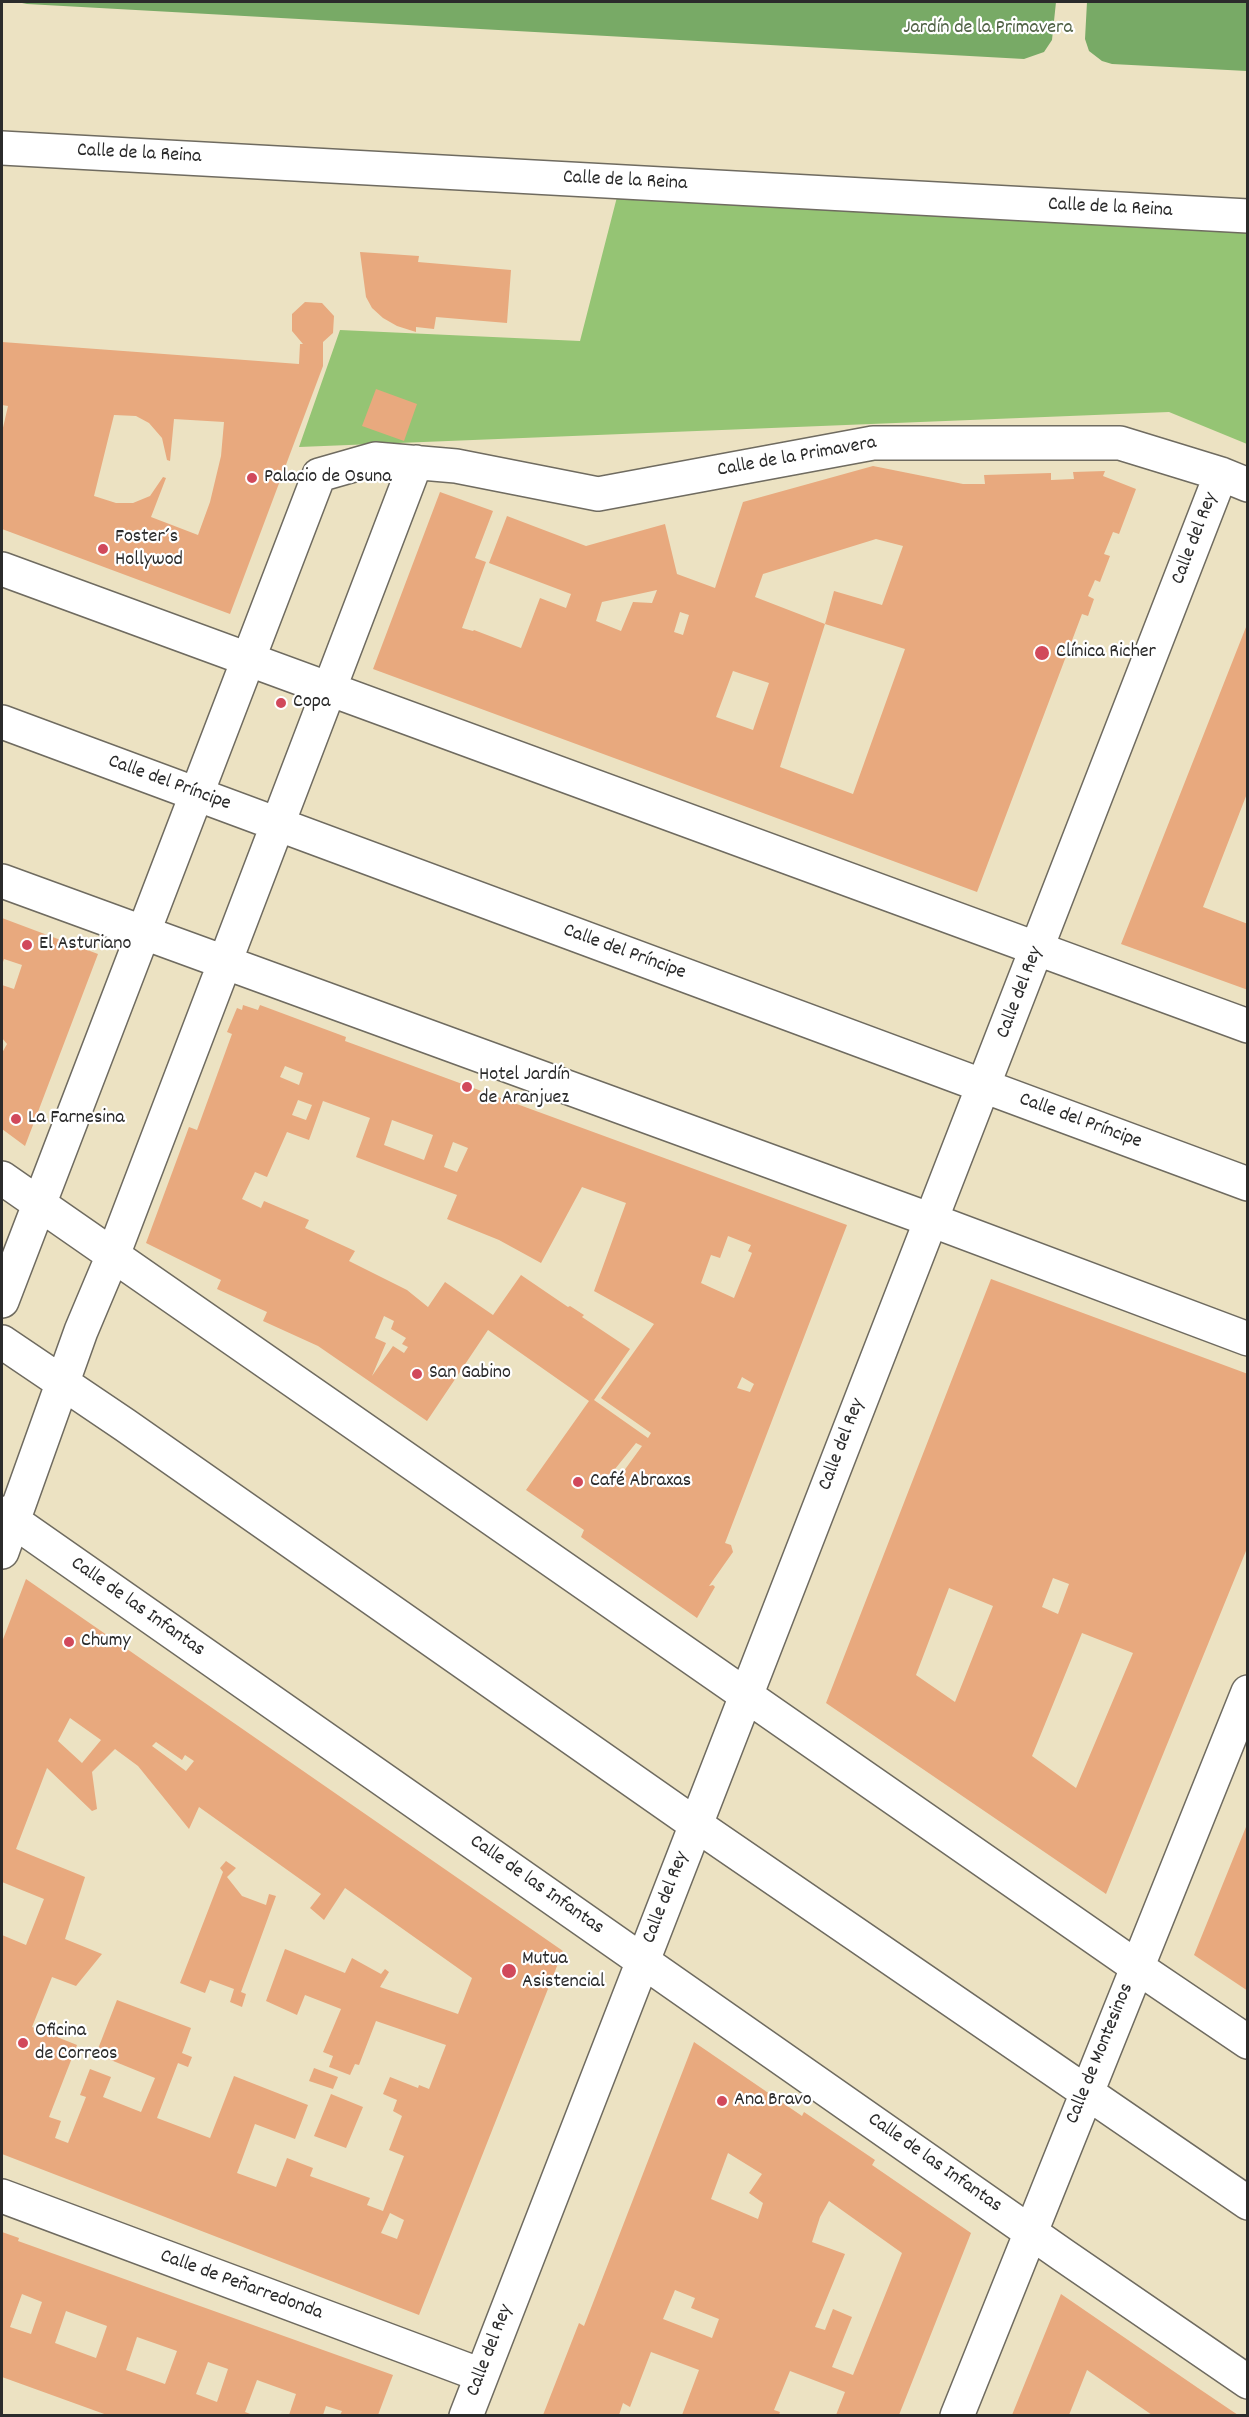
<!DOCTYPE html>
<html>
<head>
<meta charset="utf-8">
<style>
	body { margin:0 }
	#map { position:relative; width:1249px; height:2417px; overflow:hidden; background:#ece2c2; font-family:Dekko,sans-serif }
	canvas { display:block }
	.frame { position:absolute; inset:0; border:3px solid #2b2b2b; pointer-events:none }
</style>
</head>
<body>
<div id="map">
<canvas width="1249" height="2417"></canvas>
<div class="frame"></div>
</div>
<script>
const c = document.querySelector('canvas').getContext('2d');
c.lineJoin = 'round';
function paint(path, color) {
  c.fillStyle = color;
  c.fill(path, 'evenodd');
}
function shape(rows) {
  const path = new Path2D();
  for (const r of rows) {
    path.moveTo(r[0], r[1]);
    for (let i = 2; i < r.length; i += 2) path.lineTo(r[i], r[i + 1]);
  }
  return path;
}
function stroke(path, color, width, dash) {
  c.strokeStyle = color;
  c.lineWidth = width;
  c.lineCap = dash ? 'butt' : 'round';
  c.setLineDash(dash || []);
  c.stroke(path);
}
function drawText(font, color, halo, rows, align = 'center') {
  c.font = font + ' Dekko,sans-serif';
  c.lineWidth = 4.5;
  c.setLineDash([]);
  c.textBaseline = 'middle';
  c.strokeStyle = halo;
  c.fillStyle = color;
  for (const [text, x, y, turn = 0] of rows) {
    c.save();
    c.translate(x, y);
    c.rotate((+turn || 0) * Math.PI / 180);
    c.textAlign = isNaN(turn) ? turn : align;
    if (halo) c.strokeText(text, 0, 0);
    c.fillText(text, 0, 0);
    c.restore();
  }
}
const green = shape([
	[617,197,1247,231,1247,444,1169,412,299,447,340,330,580,341]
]);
const forest = shape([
	[17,2,1056,2,1052,40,1044,52,1024,59,27,4],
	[1087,2,1247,2,1247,71,1112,64,1102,61,1089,51,1085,39]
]);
const building = shape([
	[360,252,419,256,418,262,511,270,507,323,436,317,434,329,416,327,416,332,397,326,383,318,372,308,366,297],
	[305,302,322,303,334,316,333,333,323,342,323,366,230,614,2,529,2,432,8,406,2,405,2,342,299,364,300,344,303,344,292,331,292,314],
	[114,415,136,416,149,423,162,438,167,460,170,461,174,419,224,422,221,456,210,502,198,535,151,517,166,478,163,477,150,496,133,503,116,503,94,496],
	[376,389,417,404,404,441,362,426],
	[873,466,963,484,985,484,984,475,1051,473,1051,480,1074,479,1073,472,1105,471,1103,476,1136,489,1119,534,1113,532,1104,554,1110,556,1100,582,1095,580,1088,596,1094,599,1088,616,1082,614,977,892,373,669,440,492,493,511,475,558,486,562,462,628,473,631,474,630,521,648,540,598,566,608,571,594,489,563,507,516,586,546,665,524,677,574,715,588,743,502],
	[876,539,903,546,882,605,834,591,825,624,755,597,763,574],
	[657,590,652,603,633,602,621,631,596,621,602,602],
	[680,612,689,615,683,635,674,632],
	[825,624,905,649,853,794,780,767],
	[733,671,769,683,753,730,716,717],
	[1248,622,1248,791,1203,907,1248,924,1248,990,1121,944],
	[2,918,98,954,25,1146,2,1129,2,1053,7,1044,2,1038,2,985,14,989,22,965,4,959,2,965],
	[243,1005,258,1010,260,1005,346,1037,345,1041,847,1225,725,1543,731,1545,733,1552,709,1586,713,1585,715,1587,697,1618,581,1537,584,1530,526,1490,589,1401,488,1330,427,1421,318,1346,263,1321,267,1312,217,1289,221,1280,146,1243,189,1127,197,1130,232,1034,227,1032,237,1008,242,1010],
	[285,1066,303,1073,299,1085,280,1077],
	[298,1100,312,1105,306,1120,292,1115],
	[323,1101,370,1118,356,1157,457,1195,447,1219,499,1240,541,1263,582,1187,626,1203,594,1291,654,1324,601,1398,651,1433,648,1438,594,1400,630,1349,582,1317,584,1315,570,1306,568,1307,521,1275,493,1315,445,1282,428,1307,407,1290,349,1261,355,1251,305,1228,309,1220,264,1201,261,1208,242,1199,255,1172,267,1177,287,1132,309,1140],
	[392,1120,433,1135,424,1160,384,1145],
	[453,1142,468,1148,457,1172,444,1167],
	[728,1236,751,1245,748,1251,752,1253,734,1298,701,1283,711,1255,720,1258],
	[384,1316,394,1321,391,1329,406,1338,402,1344,408,1347,404,1353,393,1346,372,1376,386,1343,375,1338],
	[742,1377,754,1384,750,1392,737,1388],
	[636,1443,642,1446,613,1486,610,1484,619,1472,615,1469],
	[991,1279,1248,1374,1248,1546,1106,1894,826,1703],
	[1053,1578,1069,1584,1058,1614,1042,1607],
	[949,1588,993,1606,955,1702,916,1675],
	[1082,1633,1133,1653,1076,1788,1032,1756],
	[26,1579,563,1951,419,2315,2,2154,2,1935,26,1945,44,1899,2,1882,2,1642],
	[70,1718,101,1740,82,1763,58,1741],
	[156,1742,182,1760,185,1755,194,1761,186,1771,152,1746],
	[115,1749,138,1766,189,1829,199,1807,321,1894,310,1908,324,1920,345,1888,472,1978,458,2014,380,1987,389,1972,385,1969,381,1974,352,1958,345,1973,285,1949,266,2001,297,2015,305,1995,341,2009,323,2052,333,2056,329,2067,350,2075,355,2064,359,2065,376,2021,446,2045,429,2089,419,2085,418,2088,390,2077,383,2094,397,2100,393,2111,402,2116,389,2150,404,2156,383,2211,367,2205,370,2198,310,2176,313,2168,287,2158,276,2187,237,2173,255,2124,295,2139,308,2105,234,2076,210,2138,157,2118,178,2063,188,2067,192,2057,182,2053,191,2028,117,2000,96,2054,155,2078,141,2112,103,2097,111,2077,90,2069,80,2095,86,2097,68,2143,55,2138,61,2121,49,2117,77,2045,32,2027,52,1977,76,1986,102,1954,65,1939,85,1877,16,1849,47,1768,92,1811,97,1809,92,1772],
	[390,2213,404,2220,397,2239,381,2233],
	[1248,1822,1248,1991,1194,1955],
	[226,1861,236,1868,227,1877,242,1896,266,1905,269,1894,276,1896,241,1992,246,1994,242,2007,230,2002,234,1989,210,1980,205,1993,180,1983,223,1872,220,1868],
	[694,2042,802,2116,804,2112,875,2160,872,2165,971,2233,899,2415,836,2415,845,2392,790,2371,774,2410,780,2412,779,2415,682,2415,699,2370,651,2352,630,2407,623,2403,619,2415,543,2415,579,2323,584,2326],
	[728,2153,762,2174,749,2193,763,2203,758,2219,711,2199],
	[829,2201,902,2253,853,2375,832,2367,852,2317,833,2309,825,2330,815,2327,845,2254,812,2242,820,2217],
	[675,2290,695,2298,691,2308,719,2319,712,2338,663,2319],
	[314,2068,338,2077,333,2089,309,2081],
	[331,2094,363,2107,346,2148,314,2136],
	[2,2232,19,2238,18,2241,393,2375,378,2415,340,2415,342,2411,326,2406,323,2415,289,2415,296,2394,257,2380,245,2412,253,2415,107,2415,2,2377],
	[22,2294,42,2302,31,2334,10,2327],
	[66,2311,107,2326,96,2358,55,2343],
	[137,2337,177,2351,165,2384,126,2370],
	[208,2362,228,2369,217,2402,196,2394],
	[1061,2294,1198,2388,1238,2415,1152,2415,1087,2370,1069,2415,1012,2415]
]);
const minor = shape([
	[2,148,1248,216],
	[2,569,1248,1026],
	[2,722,1248,1184],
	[2,881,931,1220,1248,1339],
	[2,1178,1137,1967,1248,2042],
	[2,1301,319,475,375,459,456,466,598,494,873,443,1120,443,1221,474,1248,485],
	[2,1342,125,1425,695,1824,1248,2203],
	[2,1513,1063,2255,1248,2382],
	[2,1552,81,1331,113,1255,416,462],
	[2,2196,481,2375],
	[466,2416,1221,474],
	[957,2416,1248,1692]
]);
const markers = [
	[252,478,6,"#d1495b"],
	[103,549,6,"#d1495b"],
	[1042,653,8,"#d1495b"],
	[281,703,6,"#d1495b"],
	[27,945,6,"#d1495b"],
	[467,1087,6,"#d1495b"],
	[16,1119,6,"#d1495b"],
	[417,1374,6,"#d1495b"],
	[578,1482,6,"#d1495b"],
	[69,1642,6,"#d1495b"],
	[509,1971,8,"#d1495b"],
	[23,2043,6,"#d1495b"],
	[722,2101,6,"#d1495b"]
];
const parkNames = [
	["Jardín de la Primavera",988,29]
];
const streetNames = [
	["Calle de la Reina",139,155,3],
	["Calle de la Reina",625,182,3],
	["Calle de la Reina",1110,209,3],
	["Calle de la Primavera",797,458,-10],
	["Calle del Rey",1196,539,-69],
	["Calle del Príncipe",169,784,20],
	["Calle del Príncipe",624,953,20],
	["Calle del Rey",1021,993,-69],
	["Calle del Príncipe",1080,1122,20],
	["Calle del Rey",843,1445,-69],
	["Calle de las Infantas",137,1608,35],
	["Calle de las Infantas",536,1886,35],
	["Calle del Rey",667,1898,-69],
	["Calle de Montesinos",1101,2054,-68],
	["Calle de las Infantas",934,2164,35],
	["Calle de Peñarredonda",241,2286,20],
	["Calle del Rey",491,2351,-69]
];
const poiNames = [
	["Palacio de Osuna",264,478],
	["Foster´s",115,538],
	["Hollywod",115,561],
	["Clínica Richer",1056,653],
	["Copa",293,703],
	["El Asturiano",39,945],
	["Hotel Jardín",479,1076],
	["de Aranjuez",479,1099],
	["La Farnesina",28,1119],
	["San Gabino",429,1374],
	["Café Abraxas",590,1482],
	["Chumy",81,1642],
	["Mutua",522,1960],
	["Asistencial",522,1983],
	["Oficina",35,2032],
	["de Correos",35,2055],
	["Ana Bravo",734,2101]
];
paint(green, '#95c474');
paint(forest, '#78aa66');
paint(building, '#e8a97e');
stroke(minor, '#6f6b60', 36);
stroke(minor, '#fff', 33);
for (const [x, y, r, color] of markers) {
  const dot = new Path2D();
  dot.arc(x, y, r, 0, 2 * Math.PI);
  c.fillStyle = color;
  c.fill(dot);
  stroke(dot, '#fff', 2);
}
drawText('20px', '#506145', '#fff', parkNames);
drawText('20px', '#2b2b2b', '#fff', streetNames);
drawText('20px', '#2b2b2b', '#fff', poiNames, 'left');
</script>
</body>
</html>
